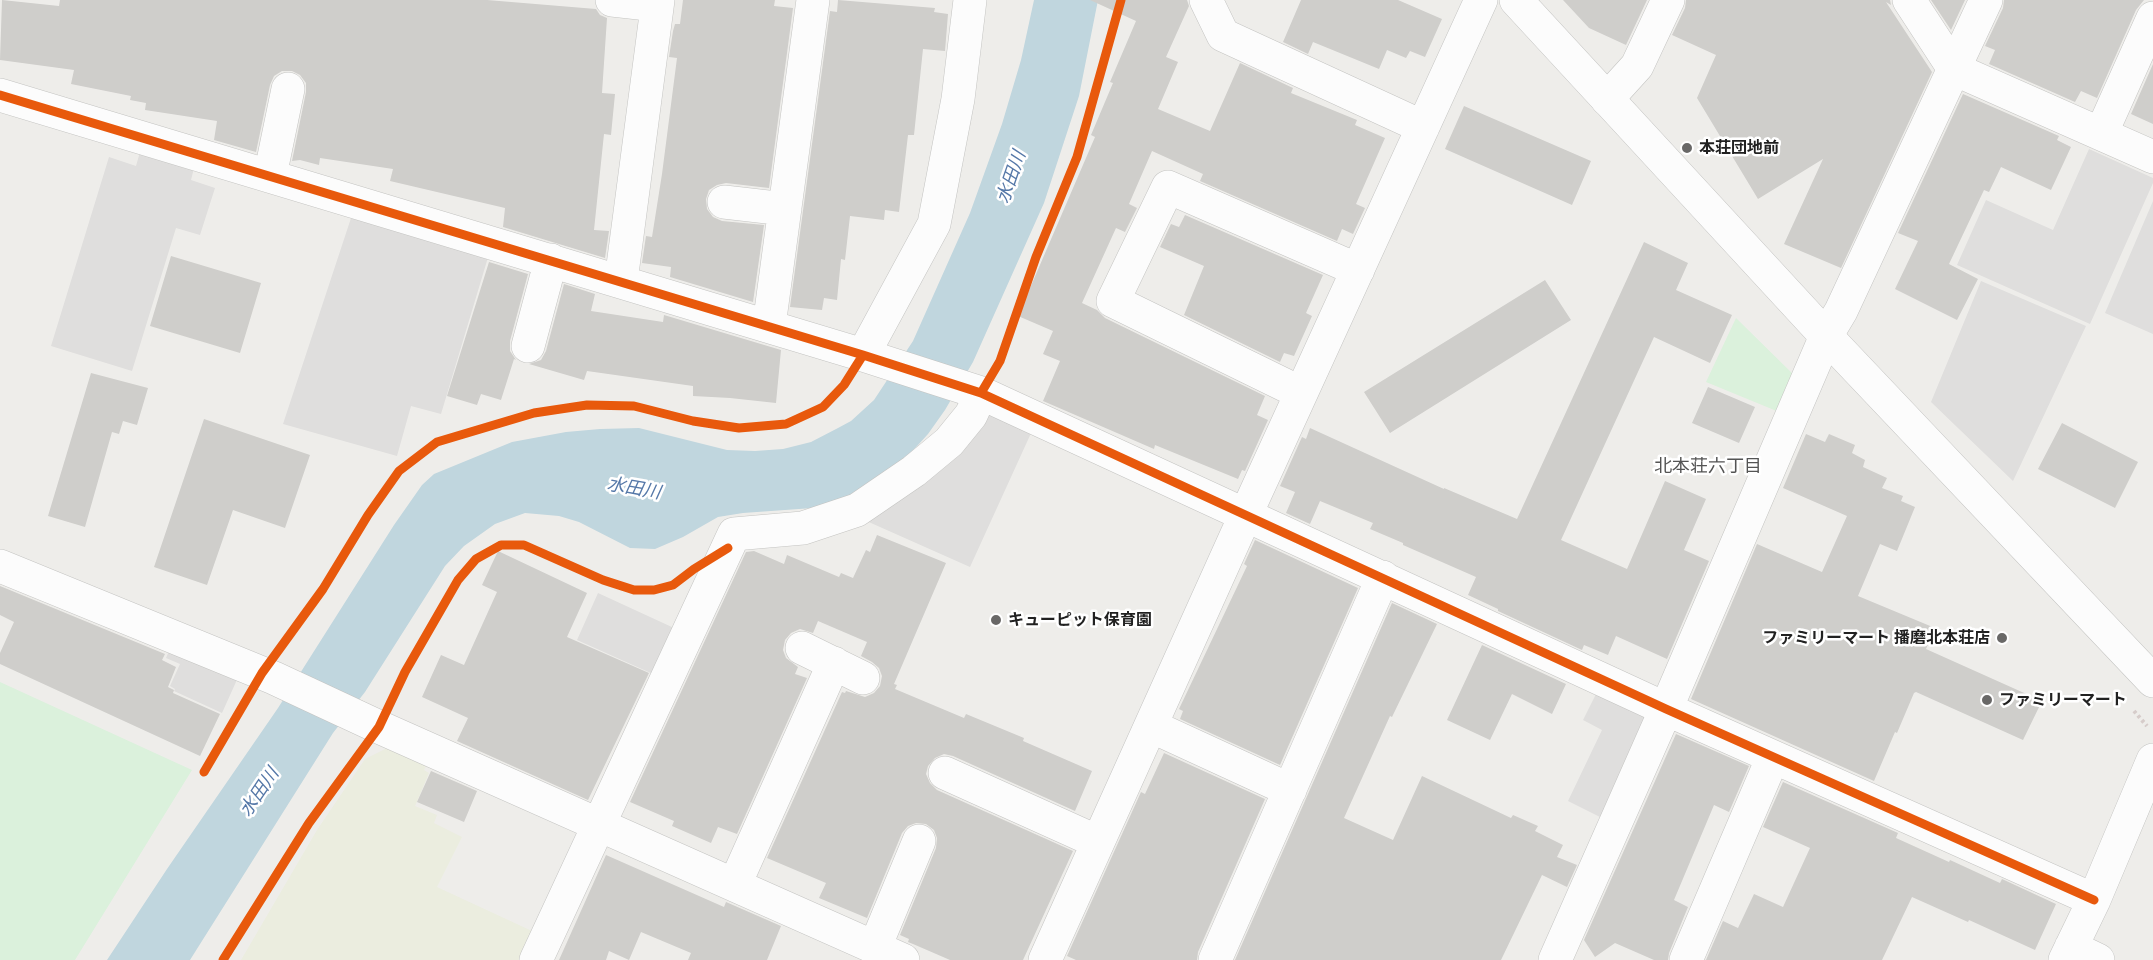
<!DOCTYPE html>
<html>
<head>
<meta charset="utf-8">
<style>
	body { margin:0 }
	canvas { display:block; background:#eeedea }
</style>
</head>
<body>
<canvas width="2153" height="960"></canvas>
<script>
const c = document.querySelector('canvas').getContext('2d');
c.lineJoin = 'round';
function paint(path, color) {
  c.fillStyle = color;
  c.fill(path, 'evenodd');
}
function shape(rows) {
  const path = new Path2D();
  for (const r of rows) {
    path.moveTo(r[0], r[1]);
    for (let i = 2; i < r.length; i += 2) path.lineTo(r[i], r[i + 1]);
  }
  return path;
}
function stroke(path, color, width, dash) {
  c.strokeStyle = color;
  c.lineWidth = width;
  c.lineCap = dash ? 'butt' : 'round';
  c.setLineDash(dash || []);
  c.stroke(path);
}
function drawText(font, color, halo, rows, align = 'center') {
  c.font = font + ' Ubuntu,"Noto Sans JP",sans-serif';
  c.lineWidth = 5;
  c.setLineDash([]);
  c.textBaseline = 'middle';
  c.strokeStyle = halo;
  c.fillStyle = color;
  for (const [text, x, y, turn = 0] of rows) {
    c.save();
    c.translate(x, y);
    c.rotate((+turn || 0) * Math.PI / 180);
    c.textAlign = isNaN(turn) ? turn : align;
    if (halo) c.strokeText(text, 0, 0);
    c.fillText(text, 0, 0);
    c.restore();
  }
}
const farmland = shape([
	[389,747,426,766,424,770,429,773,415,806,437,815,434,823,462,837,437,887,532,931,519,960,241,960,317,830,365,759]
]);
const park = shape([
	[1736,318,1796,377,1779,412,1706,382],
	[0,682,192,770,75,960,0,960]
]);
const parking = shape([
	[2089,149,2153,178,2153,183,2090,324,1957,265,1986,200,2053,230],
	[140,152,194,168,191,180,215,188,200,235,176,228,132,371,51,346,109,157,136,166],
	[2153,201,2153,334,2105,313],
	[353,212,489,254,441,414,411,406,397,456,283,424],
	[1981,281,2086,326,2013,481,1931,402],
	[992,410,1032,431,970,567,862,519,962,449,982,428],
	[598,593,674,628,653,674,577,640],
	[173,642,240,673,222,713,174,691,175,689,170,686,180,664,166,658],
	[1598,690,1649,715,1600,817,1568,801,1602,730,1583,720]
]);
const water = shape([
	[1034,0,1098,0,1079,96,1044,203,973,362,945,410,928,434,908,456,848,498,813,508,743,513,718,517,683,537,655,549,630,548,579,522,559,516,525,513,495,524,464,546,445,566,365,692,333,733,190,960,107,960,167,869,278,708,394,525,422,485,434,474,512,442,566,432,600,429,639,428,727,450,755,451,783,449,811,442,838,428,851,421,874,400,913,341,970,213,1002,124,1021,60]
]);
const building = shape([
	[2,0,59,6,60,0,487,0,596,9,600,15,607,18,602,93,615,94,611,135,604,134,594,230,609,231,605,258,503,227,505,208,390,181,393,169,320,158,319,165,300,160,292,161,306,92,306,83,300,75,292,71,282,71,274,76,270,85,256,152,214,140,217,121,145,110,146,103,130,100,131,96,71,84,74,70,0,60],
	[683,0,775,0,774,6,793,8,769,188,726,183,717,185,709,190,706,199,707,209,713,217,722,221,764,225,753,302,670,277,671,267,642,263,646,236,652,237,662,174,677,58,669,57,673,31,675,24,680,24],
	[838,0,935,8,934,12,948,14,945,51,923,49,914,135,908,135,899,212,885,210,884,220,850,216,845,260,841,259,837,300,824,298,822,310,790,307,830,11,837,12],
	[1090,0,1187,0,1189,6,1166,57,1178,62,1158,109,1210,131,1240,63,1293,88,1291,93,1357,120,1355,125,1385,138,1356,204,1365,208,1353,234,1342,229,1337,241,1200,181,1203,174,1152,151,1129,204,1137,208,1125,232,1116,228,1082,303,1097,310,1105,318,1265,396,1257,415,1268,420,1245,471,1242,470,1238,479,1155,445,1154,449,1043,401,1060,361,1043,354,1053,331,1018,316,1095,137,1091,135,1113,83,1110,82,1136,21],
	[1301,0,1398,0,1442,19,1425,57,1410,51,1406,58,1387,50,1379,69,1313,42,1308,54,1283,42],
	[1563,0,1647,0,1626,45,1589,28],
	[1686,0,1890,0,1891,5,1886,2,1932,72,1841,268,1784,244,1823,159,1758,199,1697,98,1716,55,1672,35,1685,8],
	[1931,0,1965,0,1951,30],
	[2004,0,2144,0,2136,10,2097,98,2081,91,2075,102,1989,64,1995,50,1985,46,2003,8],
	[2153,64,2153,124,2131,114],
	[1963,94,2059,136,2057,140,2071,147,2051,190,2001,167,1989,192,1984,190,1949,264,1978,279,1957,320,1895,289,1918,241,1898,233],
	[1464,106,1591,161,1572,205,1445,149],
	[1185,215,1323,275,1306,313,1312,316,1294,356,1284,353,1280,362,1184,315,1204,266,1160,247,1171,224,1179,227],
	[1644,242,1688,263,1676,290,1732,315,1710,363,1654,337,1561,540,1627,569,1665,481,1706,499,1684,550,1709,561,1667,659,1616,636,1608,655,1584,645,1582,650,1498,611,1498,609,1468,595,1476,577,1403,545,1403,543,1370,529,1373,523,1320,501,1310,524,1286,513,1295,492,1280,486,1302,437,1306,439,1310,428,1444,489,1444,488,1517,519],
	[171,256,261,283,240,353,150,326],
	[489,262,528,274,510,341,510,351,516,360,514,359,501,400,481,394,477,405,447,396],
	[1545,280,1571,320,1390,433,1364,392],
	[564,284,595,294,591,311,663,322,664,315,781,350,776,403,730,398,693,396,693,386,587,371,584,380,529,364,541,360,546,351],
	[91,373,148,388,137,425,123,421,119,434,112,432,85,527,48,516],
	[1708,387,1755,407,1739,443,1692,423],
	[204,419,310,455,285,528,233,510,207,585,154,567],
	[2062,423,2138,462,2115,508,2038,469],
	[1806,434,1825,442,1829,434,1855,445,1852,453,1865,460,1863,467,1887,478,1882,488,1903,496,1901,501,1915,507,1897,551,1880,544,1858,596,1935,628,1926,649,2042,701,2023,740,1916,692,1914,693,1897,733,1895,732,1874,781,1691,699,1757,544,1822,572,1847,516,1783,488],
	[877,535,946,563,894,684,897,685,895,689,964,718,966,714,1024,738,1023,741,1092,771,1075,811,953,756,944,754,935,758,928,766,926,774,930,783,937,790,1073,851,1023,960,950,960,913,944,908,942,909,939,900,935,936,848,937,838,934,830,926,824,916,823,908,826,902,833,867,918,819,898,826,883,767,858,842,692,845,693,846,691,865,697,874,693,880,686,882,676,879,668,872,662,861,656,867,642,818,621,813,633,800,629,791,633,785,640,783,650,786,658,798,667,795,674,807,678,737,834,718,827,711,843,672,826,674,821,630,802,746,552,754,551,784,564,787,555,839,577,841,573,853,578,866,550,870,552],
	[1255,540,1358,588,1280,765,1180,719,1183,711,1179,709,1247,566,1244,564],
	[498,551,587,593,567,637,649,673,588,800,457,741,468,718,422,697,441,655,464,665,497,592,482,585],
	[0,586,165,654,162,660,176,667,168,687,174,690,173,693,220,714,200,756,0,664,0,653,14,622,0,615],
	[1392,603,1437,624,1392,717,1390,716,1344,818,1393,840,1422,776,1511,818,1513,815,1538,826,1535,831,1563,845,1557,857,1577,865,1567,887,1542,875,1501,960,1235,960],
	[1482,645,1566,684,1552,714,1512,694,1490,740,1447,720],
	[1676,734,1749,766,1729,812,1714,805,1674,900,1688,907,1669,953,1668,960,1654,960,1615,943,1595,957,1584,940],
	[1164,753,1265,799,1198,952,1197,960,1076,960,1067,956,1141,792,1145,794],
	[431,771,477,791,464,822,417,802],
	[1783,782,1898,833,1896,838,1949,862,1950,860,2000,883,2002,879,2056,904,2035,950,1969,920,1968,922,1912,897,1882,960,1706,960,1723,921,1738,928,1754,894,1783,907,1810,848,1763,827],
	[606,855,724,907,726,902,781,926,767,960,688,960,691,953,641,932,629,960,609,951,606,960,559,960]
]);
const path = shape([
	[2134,711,2147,726]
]);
const minor = shape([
	[612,0,657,5],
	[1206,0,1223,35,1423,127],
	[1909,0,1954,69,2153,157],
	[0,95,863,355,981,393,1666,709,2094,900],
	[1607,99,1637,66,1668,0],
	[2101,134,2153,18],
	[270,176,288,89],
	[724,202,785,209],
	[621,281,658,0],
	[769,326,813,0],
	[528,346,551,260],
	[863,355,934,224,958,99,970,0],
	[1301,393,1113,301,1168,187,1358,270],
	[0,566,274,678,379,727,903,960],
	[802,648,863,678],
	[1151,726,1290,790],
	[945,773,1098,842],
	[735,884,834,663],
	[875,947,919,841],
	[2071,947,2098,960],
	[536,960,734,534,803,528,857,510,914,471,949,442,971,415,981,393],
	[1045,960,1246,514,1481,0],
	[1215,960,1383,577],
	[1555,960,1666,709,1826,336,1841,311,1986,0],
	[1686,960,1773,757],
	[2065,960,2094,900,2153,760]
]);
const tertiary = shape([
	[1516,0,1826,336,2153,681]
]);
const cycleway = shape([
	[0,95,863,355,981,393,1666,709,2094,900],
	[981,393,1000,361,1036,257,1077,157,1121,0],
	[204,772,262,673,323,589,368,515,399,471,437,442,534,413,587,405,634,406,693,421,739,428,786,424,823,407,844,385,863,355],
	[223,960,309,823,379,727,405,672,458,580,476,559,501,545,524,545,603,580,634,590,654,590,673,585,694,569,728,548]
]);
const markers = [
	[1687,148,6,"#696867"],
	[996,620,6,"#696867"],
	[2002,638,6,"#696867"],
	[1987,700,6,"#696867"]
];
const poiNames = [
	["本荘団地前",1699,148],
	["キューピット保育園",1008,620],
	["ファミリーマート 播磨北本荘店",1990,638,"right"],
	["ファミリーマート",1999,700]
];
const waterNames = [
	["水田川",1011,177,-71],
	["水田川",634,488,10],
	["水田川",259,792,-56]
];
const neighbourhoodNames = [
	["北本荘六丁目",1708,466]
];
paint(farmland, '#ebeddf');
paint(park, '#dbf1dc');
paint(parking, '#dfdedd');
paint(water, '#c0d6de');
paint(building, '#cfcecb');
stroke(minor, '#c4c4c2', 34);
stroke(tertiary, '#c4c4c2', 34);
stroke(path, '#d6ccca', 4, [3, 3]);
stroke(minor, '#fcfcfc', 33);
stroke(tertiary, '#fcfcfc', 33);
stroke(cycleway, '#e8590c', 9);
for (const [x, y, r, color] of markers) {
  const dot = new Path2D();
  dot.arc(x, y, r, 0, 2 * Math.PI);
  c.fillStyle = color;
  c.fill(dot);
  stroke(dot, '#fff', 2);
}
drawText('bold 16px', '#212121', '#fff', poiNames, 'left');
drawText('italic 18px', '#5578a8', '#fff', waterNames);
drawText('18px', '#545454', '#fff', neighbourhoodNames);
</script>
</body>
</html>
